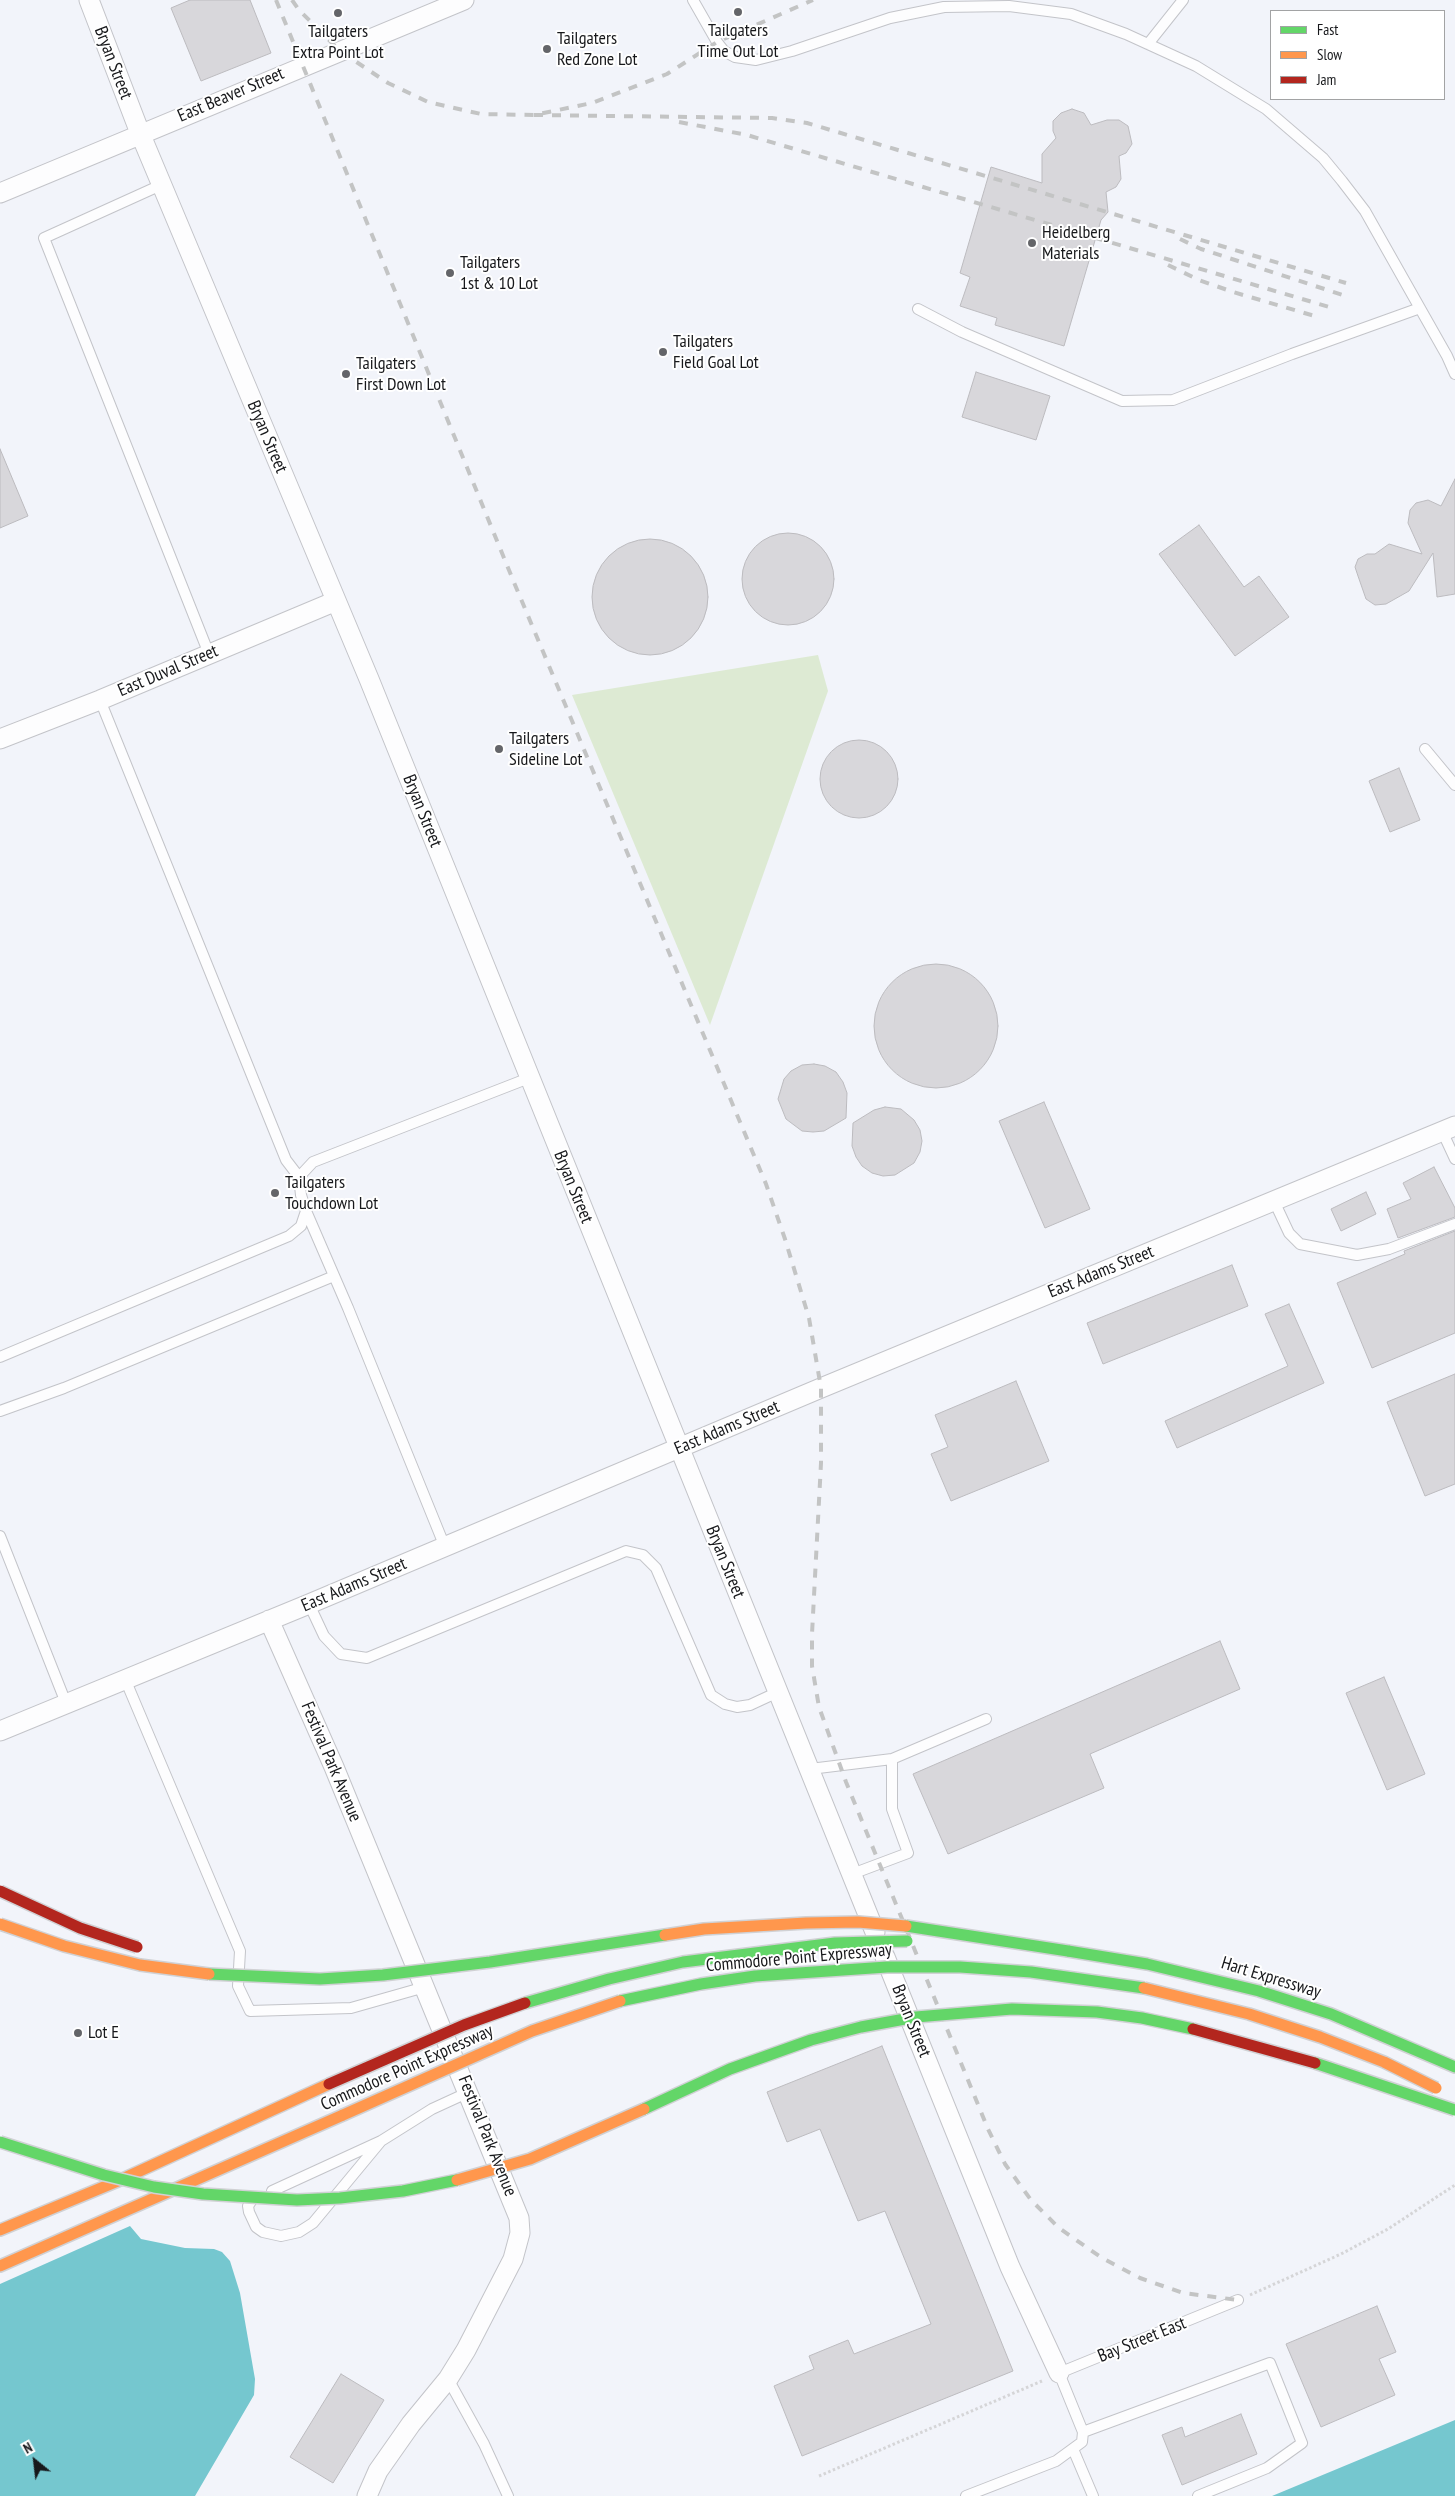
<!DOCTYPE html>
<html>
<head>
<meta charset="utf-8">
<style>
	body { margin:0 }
	#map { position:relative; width:1455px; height:2496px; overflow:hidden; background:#f2f4fa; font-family:"PT Sans Narrow",sans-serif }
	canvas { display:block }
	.legend { position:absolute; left:1270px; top:10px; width:175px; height:90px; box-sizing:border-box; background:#fff; border:1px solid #a2a3a4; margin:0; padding:6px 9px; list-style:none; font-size:15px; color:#17181b }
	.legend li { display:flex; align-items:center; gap:10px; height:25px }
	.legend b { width:25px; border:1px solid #a2a3a4 }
	.north { position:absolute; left:10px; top:2436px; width:50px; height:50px; -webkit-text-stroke:4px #fff; paint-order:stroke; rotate:331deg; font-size:14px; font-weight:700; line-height:20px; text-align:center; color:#17181b }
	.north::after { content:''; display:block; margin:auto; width:18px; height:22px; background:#17181b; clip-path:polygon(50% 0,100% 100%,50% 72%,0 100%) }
</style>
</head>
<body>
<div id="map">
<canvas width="1455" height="2496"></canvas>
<ul class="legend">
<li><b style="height:6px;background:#63d668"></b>Fast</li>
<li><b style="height:6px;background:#ff974d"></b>Slow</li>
<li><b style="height:6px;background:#b3261e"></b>Jam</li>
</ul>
<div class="north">N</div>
</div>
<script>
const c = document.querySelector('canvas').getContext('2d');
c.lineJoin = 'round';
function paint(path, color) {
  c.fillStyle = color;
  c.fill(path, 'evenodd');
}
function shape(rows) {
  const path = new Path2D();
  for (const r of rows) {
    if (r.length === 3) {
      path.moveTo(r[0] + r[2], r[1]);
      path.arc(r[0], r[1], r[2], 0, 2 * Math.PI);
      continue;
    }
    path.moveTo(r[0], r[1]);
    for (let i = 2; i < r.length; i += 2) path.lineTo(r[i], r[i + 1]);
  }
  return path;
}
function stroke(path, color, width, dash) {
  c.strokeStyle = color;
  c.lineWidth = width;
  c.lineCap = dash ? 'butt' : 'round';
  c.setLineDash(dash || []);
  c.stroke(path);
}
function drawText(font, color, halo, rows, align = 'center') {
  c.font = font + ' "PT Sans Narrow",sans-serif';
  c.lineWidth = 4;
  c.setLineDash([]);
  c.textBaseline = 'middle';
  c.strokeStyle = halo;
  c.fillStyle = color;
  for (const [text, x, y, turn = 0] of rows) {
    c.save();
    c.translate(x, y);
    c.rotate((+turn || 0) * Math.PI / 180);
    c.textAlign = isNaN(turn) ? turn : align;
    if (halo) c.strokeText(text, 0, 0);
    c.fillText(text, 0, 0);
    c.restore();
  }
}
const green = shape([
	[818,655,828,691,710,1025,572,695]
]);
const water = shape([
	[130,2226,141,2239,185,2248,214,2249,222,2252,230,2261,240,2293,255,2379,254,2395,195,2496,0,2496,0,2284],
	[1455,2420,1455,2496,1272,2496]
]);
const building = shape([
	[190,0,250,0,271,53,201,81,171,8,190,0],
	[1072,109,1084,113,1091,125,1107,120,1119,120,1128,126,1132,144,1126,153,1119,156,1121,179,1116,187,1106,192,1108,212,1101,220,1064,346,995,325,997,318,960,306,970,277,960,273,991,167,1042,183,1042,154,1056,138,1053,131,1053,121,1061,113,1072,109],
	[976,372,1050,396,1036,440,962,417,976,372],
	[0,449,28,516,0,528,0,449],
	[1455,479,1455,594,1437,597,1433,553,1409,591,1386,604,1375,605,1366,599,1358,576,1355,567,1358,559,1367,554,1375,554,1389,544,1422,554,1408,523,1410,510,1416,503,1428,500,1441,506,1455,479],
	[1199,525,1244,587,1259,576,1289,617,1235,656,1159,554,1199,525],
	[788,579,46],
	[650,597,58],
	[859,779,39],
	[1399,768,1420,820,1390,832,1369,781,1399,768],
	[936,1026,62],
	[814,1064,825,1066,836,1072,843,1082,847,1093,846,1118,824,1131,813,1132,802,1131,786,1119,778,1099,784,1079,791,1071,802,1065,814,1064],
	[1044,1102,1090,1209,1045,1228,999,1121,1044,1102],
	[885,1107,901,1109,914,1120,920,1130,922,1141,920,1152,914,1163,895,1175,883,1176,872,1173,862,1166,856,1157,852,1146,853,1123,874,1110,885,1107],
	[1434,1167,1455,1208,1455,1217,1398,1238,1387,1209,1411,1199,1403,1183,1434,1167],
	[1366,1192,1376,1214,1341,1231,1331,1209,1366,1192],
	[1455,1231,1455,1333,1372,1368,1337,1283,1405,1254,1404,1251,1455,1231],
	[1232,1265,1248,1306,1103,1364,1087,1323,1232,1265],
	[1289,1304,1324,1383,1177,1448,1165,1421,1288,1366,1265,1314,1289,1304],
	[1455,1374,1455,1484,1425,1496,1387,1402,1455,1374],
	[1016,1381,1049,1461,951,1501,931,1454,948,1447,935,1415,1016,1381],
	[1220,1641,1240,1689,1090,1754,1104,1788,948,1854,913,1774,1220,1641],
	[1384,1677,1425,1774,1387,1790,1346,1693,1384,1677],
	[882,2046,1013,2371,802,2456,774,2386,814,2369,809,2356,848,2340,854,2354,931,2324,885,2211,858,2221,820,2129,787,2142,767,2092,882,2046],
	[1377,2306,1396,2352,1379,2359,1395,2395,1321,2427,1286,2344,1377,2306],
	[341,2374,384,2400,333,2483,290,2457,341,2374],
	[1241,2414,1257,2454,1182,2485,1162,2435,1182,2427,1185,2437,1241,2414]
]);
const path = shape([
	[1250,2295,1341,2254,1388,2229,1455,2185],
	[819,2476,1042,2381]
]);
const lane = shape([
	[693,0,717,42,724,51,735,57,756,60,792,51,890,18,944,7,1009,6,1071,14,1126,34,1196,66,1266,109,1323,158,1342,181,1365,211,1447,356,1455,374],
	[1148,44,1183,0],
	[161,185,44,238,209,654],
	[918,309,962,332,1122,401,1173,400,1292,354,1420,308],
	[100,700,286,1160,299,1177],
	[1425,749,1455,785],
	[1442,1131,1455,1159],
	[1274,1201,1289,1233,1300,1244,1357,1255,1389,1249,1455,1224],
	[306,1211,348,1308,445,1547],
	[0,1357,289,1236,301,1226,306,1211,301,1195,299,1177,313,1162,529,1078],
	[0,1411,64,1388,334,1276],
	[0,1536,66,1703],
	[309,1604,324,1636,341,1654,367,1658,626,1551,643,1555,656,1568,711,1695,725,1704,737,1707,750,1705,778,1692],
	[125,1679,240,1951,238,1986,250,2011,351,2008,425,1987],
	[810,1769,892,1759,986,1719],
	[852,1874,908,1853,892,1809,892,1759],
	[272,2191,381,2141,432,2109,469,2092],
	[252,2200,248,2206,249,2212,256,2227,263,2232,281,2236,299,2232,313,2223,381,2141],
	[448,2379,484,2444,508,2496],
	[1083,2432,1270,2363,1302,2443,1267,2468,1198,2496],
	[1073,2449,1093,2496],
	[966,2496,1056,2461,1082,2442,1083,2432,1059,2373,1238,2300]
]);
const street = shape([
	[89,0,140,133,369,679,875,1932],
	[0,193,464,0],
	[0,739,100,700,336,601],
	[269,1620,334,1767,519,2218,520,2233,513,2259,466,2350,448,2379,411,2424,378,2471,367,2496],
	[0,1731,309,1604,821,1388,1455,1126],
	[885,1957,1010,2267,1059,2373]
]);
const fast = shape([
	[1068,1951,1147,1964,1259,1991,1331,2014,1455,2067]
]);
const slow = shape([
	[0,2230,118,2181,329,2084],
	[0,2266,343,2115]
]);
const rail = shape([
	[276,0,513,580,766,1184,785,1239,809,1318,821,1388,821,1463,812,1634,812,1666,819,1707,846,1782,988,2129,1005,2164,1031,2200,1059,2228,1102,2258,1140,2278,1183,2293,1238,2300],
	[292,0,299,10,340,51,388,83,428,102,481,114,534,115,592,103,667,74,717,42,813,0],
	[534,115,772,118,807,123,1346,283],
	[679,122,747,135,1336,309],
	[1180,239,1201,249,1346,296],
	[1168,265,1199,280,1233,292,1318,317]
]);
const fastBridge = shape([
	[906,1926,1068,1951],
	[209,1974,320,1979,383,1975,490,1962,665,1935],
	[620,2001,701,1984,755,1976,887,1967,960,1967,1031,1972,1144,1988],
	[525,2003,609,1979,683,1962,835,1943,907,1941],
	[1315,2063,1455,2110],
	[644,2109,730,2069,811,2040,861,2027,916,2017,1012,2009,1097,2012,1142,2018,1193,2029],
	[0,2142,104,2175,154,2187,203,2194,297,2200,340,2198,403,2191,457,2180]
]);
const slowBridge = shape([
	[0,1924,64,1946,140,1965,209,1974],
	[665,1935,704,1929,806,1923,858,1922,906,1926],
	[1144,1988,1249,2014,1320,2037,1384,2062,1436,2088],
	[343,2115,532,2031,620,2001],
	[457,2180,530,2159,644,2109]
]);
const jamBridge = shape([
	[0,1891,80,1928,137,1947],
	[1193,2029,1315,2063],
	[329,2084,464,2025,525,2003]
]);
const markers = [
	[738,12,5,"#646569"],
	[338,13,5,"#646569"],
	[547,49,5,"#646569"],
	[1032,243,5,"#646569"],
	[450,273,5,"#646569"],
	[663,352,5,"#646569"],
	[346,374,5,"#646569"],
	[499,749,5,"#646569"],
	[275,1193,5,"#646569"],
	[78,2033,5,"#646569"]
];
const poiNames = [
	["Tailgaters",738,31,"center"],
	["Time Out Lot",738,52,"center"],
	["Tailgaters",338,32,"center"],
	["Extra Point Lot",338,53,"center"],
	["Tailgaters",557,39],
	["Red Zone Lot",557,60],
	["Heidelberg",1042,233],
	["Materials",1042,254],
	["Tailgaters",460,263],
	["1st & 10 Lot",460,284],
	["Tailgaters",673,342],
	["Field Goal Lot",673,363],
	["Tailgaters",356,364],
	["First Down Lot",356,385],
	["Tailgaters",509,739],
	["Sideline Lot",509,760],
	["Tailgaters",285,1183],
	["Touchdown Lot",285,1204],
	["Lot E",88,2033]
];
const streetNames = [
	["Bryan Street",113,63,69],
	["East Beaver Street",231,95,-23],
	["Bryan Street",267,437,67],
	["East Duval Street",168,671,-23],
	["Bryan Street",422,811,68],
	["Bryan Street",573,1187,68],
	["East Adams Street",1101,1272,-22],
	["East Adams Street",727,1428,-23],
	["Bryan Street",725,1562,68],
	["East Adams Street",354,1585,-23],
	["Festival Park Avenue",331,1762,67],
	["Commodore Point Expressway",799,1958,-5],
	["Hart Expressway",1271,1978,17],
	["Bryan Street",911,2021,68],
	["Commodore Point Expressway",407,2068,-24],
	["Festival Park Avenue",487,2136,68],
	["Bay Street East",1142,2340,-22]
];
paint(green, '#ddead3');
paint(water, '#75c7cf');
paint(building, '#d8d7db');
stroke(building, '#bcbbbf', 1);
stroke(lane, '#c3c4c9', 12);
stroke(street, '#c3c4c9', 21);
stroke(fast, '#d0d1d4', 14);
stroke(slow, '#d0d1d4', 14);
stroke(path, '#d5d5d7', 3, [2.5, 2.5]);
stroke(lane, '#fdfdfe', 10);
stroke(street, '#fdfdfe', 19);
stroke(fast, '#63d668', 11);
stroke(slow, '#ff974d', 11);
stroke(rail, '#c3c4c4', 4, [9, 9]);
stroke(fastBridge, '#d0d1d4', 14, []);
stroke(slowBridge, '#d0d1d4', 14, []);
stroke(jamBridge, '#d0d1d4', 14, []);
stroke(fastBridge, '#63d668', 11);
stroke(slowBridge, '#ff974d', 11);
stroke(jamBridge, '#b3261e', 11);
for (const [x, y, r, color] of markers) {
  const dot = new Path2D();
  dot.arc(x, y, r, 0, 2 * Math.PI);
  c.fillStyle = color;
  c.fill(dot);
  stroke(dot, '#fff', 2);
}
drawText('18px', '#17181b', '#fff', poiNames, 'left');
drawText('18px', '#17181b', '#fff', streetNames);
</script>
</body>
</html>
